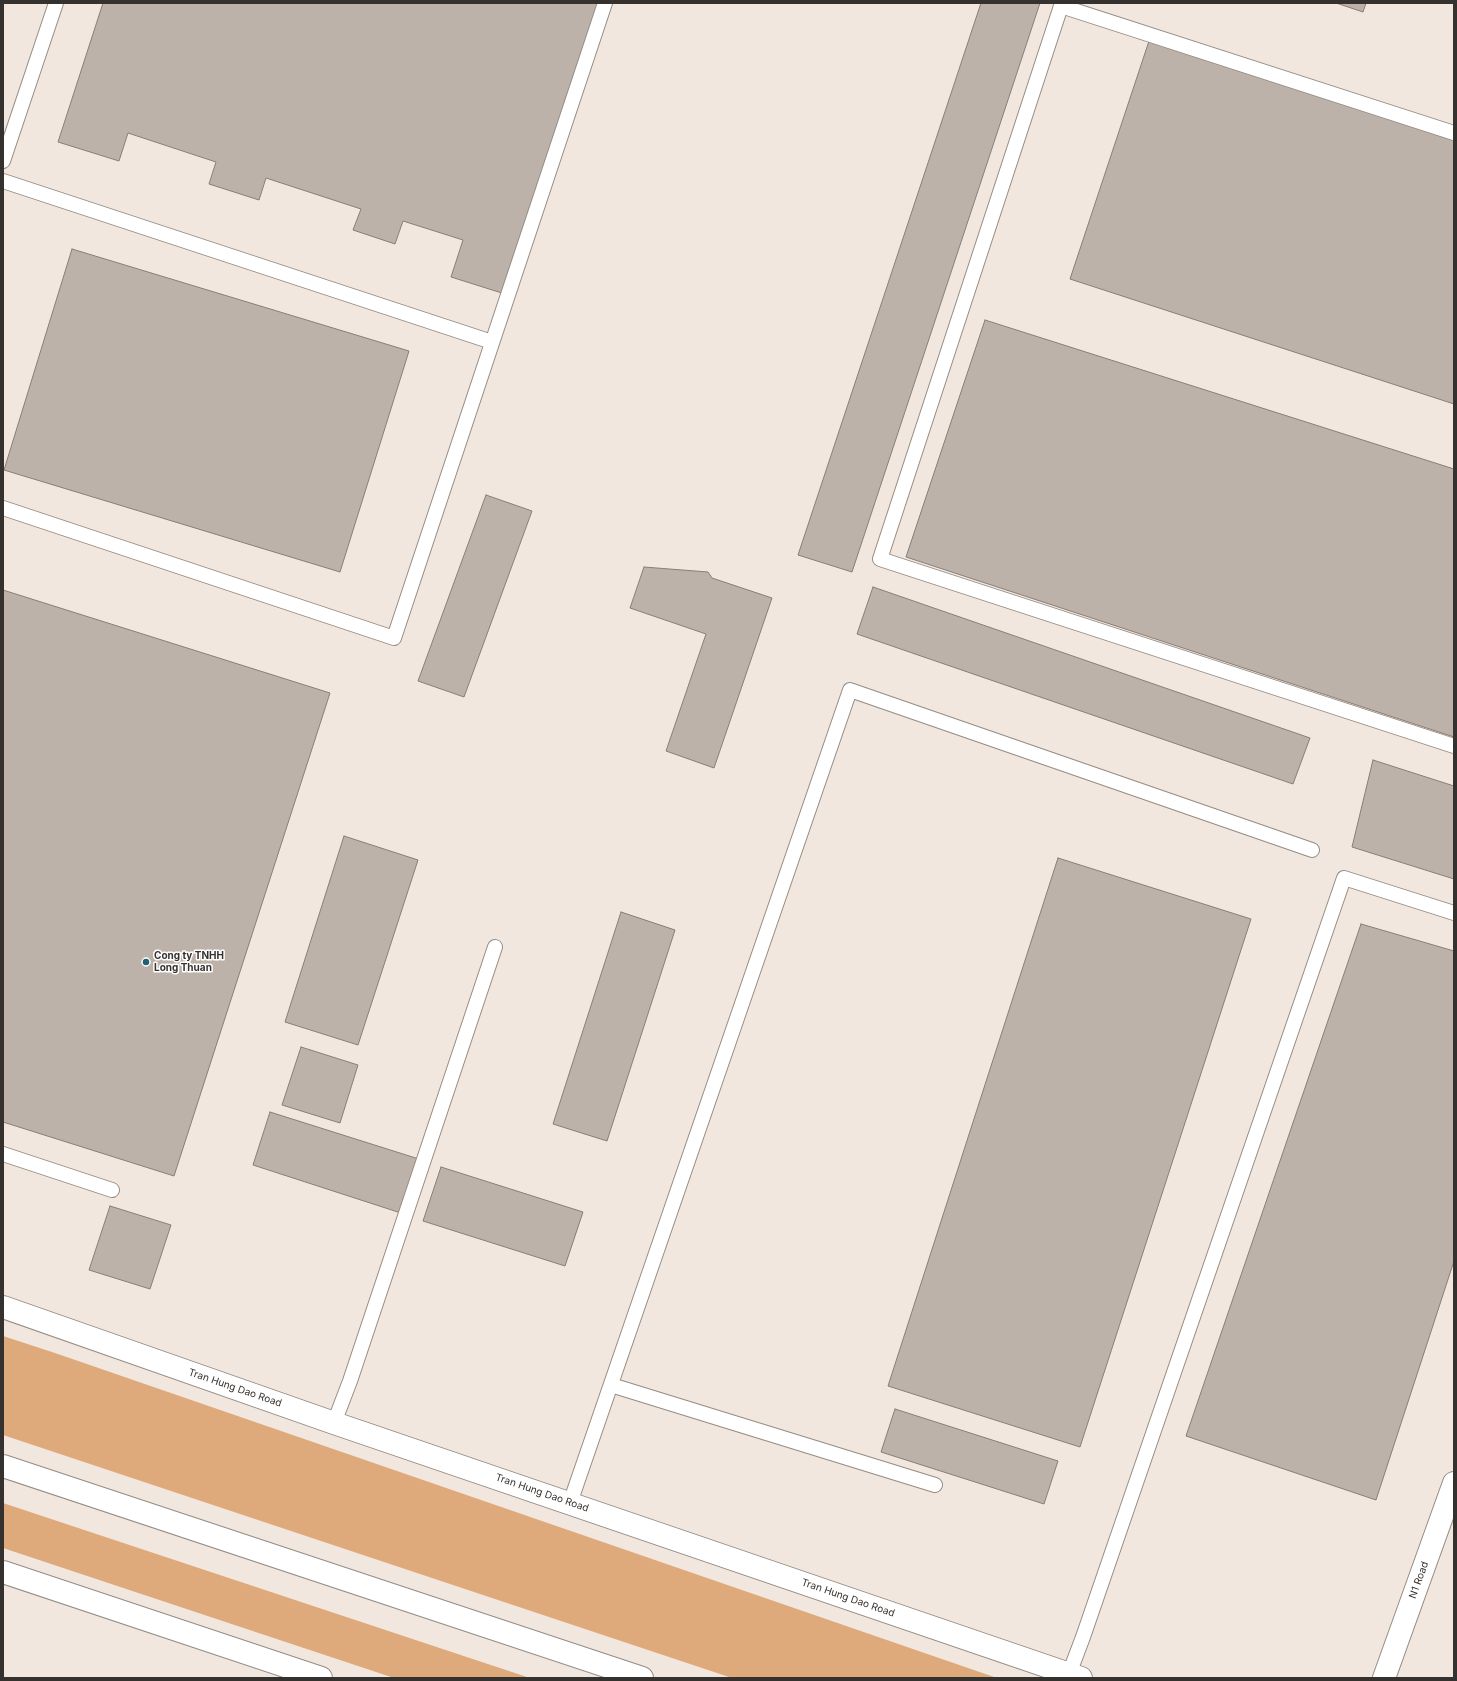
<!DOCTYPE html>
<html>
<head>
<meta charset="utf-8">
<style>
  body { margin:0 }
  #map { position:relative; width:1457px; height:1681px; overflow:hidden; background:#f2e7de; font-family:Inter,sans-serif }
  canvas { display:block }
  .frame { position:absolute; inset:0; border:4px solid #35312e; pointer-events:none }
</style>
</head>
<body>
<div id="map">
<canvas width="1457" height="1681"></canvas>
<div class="frame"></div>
</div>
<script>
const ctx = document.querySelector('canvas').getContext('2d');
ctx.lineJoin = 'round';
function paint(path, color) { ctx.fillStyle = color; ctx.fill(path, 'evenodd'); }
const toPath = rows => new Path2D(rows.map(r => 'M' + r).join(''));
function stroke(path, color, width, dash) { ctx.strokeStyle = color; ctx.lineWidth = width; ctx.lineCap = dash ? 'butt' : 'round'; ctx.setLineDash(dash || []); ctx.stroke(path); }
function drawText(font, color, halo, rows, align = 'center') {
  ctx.font = font + ' Inter,sans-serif'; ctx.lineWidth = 3; ctx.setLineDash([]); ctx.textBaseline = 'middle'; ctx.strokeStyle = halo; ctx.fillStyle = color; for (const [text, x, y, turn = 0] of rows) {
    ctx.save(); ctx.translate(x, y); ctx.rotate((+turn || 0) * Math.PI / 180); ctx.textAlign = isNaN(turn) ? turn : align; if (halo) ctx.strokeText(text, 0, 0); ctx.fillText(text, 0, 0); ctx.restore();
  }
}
const green = toPath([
  [3,1336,55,1353,997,1678,732,1678,3,1435],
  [3,1503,530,1678,394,1678,3,1548]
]);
const building = toPath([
  [103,3,601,3,505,294,451,277,463,240,403,221,395,244,353,230,361,209,266,178,259,200,209,184,216,162,128,133,119,161,58,142,103,3],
  [981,3,1040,3,852,572,798,555,981,3],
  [1336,3,1366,3,1363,12,1336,3],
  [1151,35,1454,134,1454,404,1070,279,1151,35],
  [72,249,409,351,340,572,4,470,72,249],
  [985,320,1454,469,1454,737,906,557,985,320],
  [486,495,532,511,464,697,418,681,486,495],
  [644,567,708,572,712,578,772,598,714,768,666,751,706,634,630,608,644,567],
  [873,587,1310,738,1293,784,857,634,873,587],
  [3,590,330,693,174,1176,3,1122,3,590],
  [1373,760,1454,786,1454,879,1352,847,1373,760],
  [344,836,418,860,358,1045,285,1022,344,836],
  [1058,858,1251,919,1080,1447,888,1386,1058,858],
  [621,912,675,930,607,1141,553,1124,621,912],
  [1361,924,1454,951,1454,1261,1376,1500,1186,1436,1361,924],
  [301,1047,358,1065,340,1123,282,1105,301,1047],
  [270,1112,422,1160,404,1214,253,1165,270,1112],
  [441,1167,583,1212,565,1266,423,1221,441,1167],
  [110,1206,171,1225,150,1289,89,1270,110,1206],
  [895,1409,1058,1461,1044,1504,881,1452,895,1409]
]);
const lane = toPath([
  [1062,3,880,559,1454,746],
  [1061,6,1454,133],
  [3,161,56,3],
  [3,181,492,342],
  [3,508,394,638,605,3],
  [3,1154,112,1190],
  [611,1385,935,1485],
  [334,1423,350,1381,495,947],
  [570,1503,850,690,1312,850],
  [1069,1674,1083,1637,1344,878,1454,913]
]);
const secondary = toPath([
  [3,1307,334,1423,1081,1678],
  [3,1572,321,1678],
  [1384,1678,1454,1483]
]);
const highway = toPath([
  [3,1466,642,1678]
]);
const markers = [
  [146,962,4,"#216076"]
];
const poiNames = [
  ["Cong ty TNHH",154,956],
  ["Long Thuan",154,968]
];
const streetNames = [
  ["Tran Hung Dao Road",235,1388,19],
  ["Tran Hung Dao Road",542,1493,19],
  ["N1 Road",1419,1580,-70],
  ["Tran Hung Dao Road",848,1598,19]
];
paint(green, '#deaa7b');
paint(building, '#bcb2a9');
stroke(building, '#887e76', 1);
stroke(lane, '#958c83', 16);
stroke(secondary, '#958c83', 24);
stroke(highway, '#958c83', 24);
stroke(lane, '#fff', 14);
stroke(secondary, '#fff', 22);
stroke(highway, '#fff', 22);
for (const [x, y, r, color] of markers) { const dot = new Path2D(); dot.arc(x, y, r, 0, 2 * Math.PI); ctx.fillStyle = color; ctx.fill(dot); stroke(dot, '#fff', 1.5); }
drawText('bold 10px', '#35312e', '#fff', poiNames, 'left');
drawText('10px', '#35312e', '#fff', streetNames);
</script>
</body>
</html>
